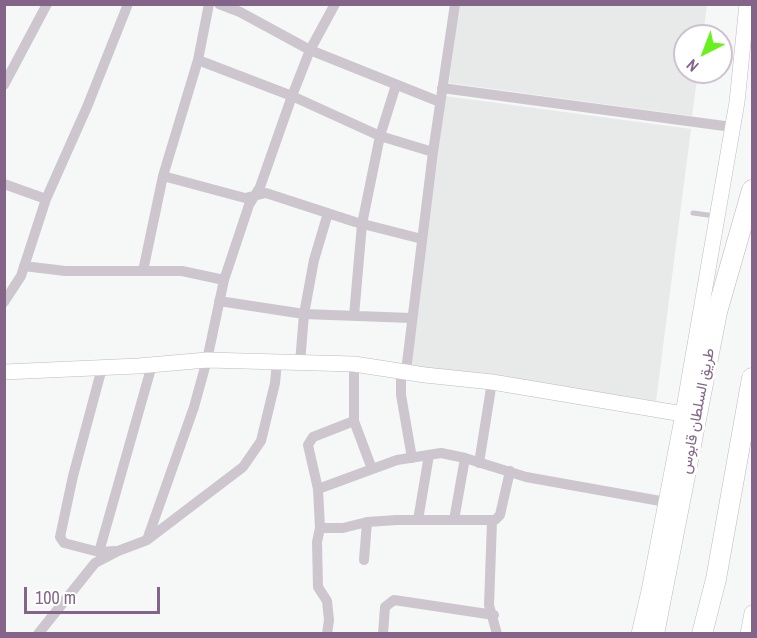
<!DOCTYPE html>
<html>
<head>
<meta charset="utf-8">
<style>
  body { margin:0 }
  #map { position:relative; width:757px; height:638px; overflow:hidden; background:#f5f8f6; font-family:"Archivo Narrow",sans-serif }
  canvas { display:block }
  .frame { position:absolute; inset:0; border:6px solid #846589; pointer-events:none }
  .north { position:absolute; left:673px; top:24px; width:60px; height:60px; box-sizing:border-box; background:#fff; border:2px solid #cec1d0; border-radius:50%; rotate:222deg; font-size:16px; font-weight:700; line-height:24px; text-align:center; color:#846589 }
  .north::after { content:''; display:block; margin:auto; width:21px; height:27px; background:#68f21c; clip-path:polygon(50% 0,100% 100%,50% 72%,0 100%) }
  .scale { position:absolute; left:24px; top:587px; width:136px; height:27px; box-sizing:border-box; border:3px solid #846589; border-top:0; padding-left:8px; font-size:18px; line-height:21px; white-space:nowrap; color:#846589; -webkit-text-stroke:4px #fff; paint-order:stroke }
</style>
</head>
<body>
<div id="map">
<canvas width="757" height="638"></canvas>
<div class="frame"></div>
<div class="north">N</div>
<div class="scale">100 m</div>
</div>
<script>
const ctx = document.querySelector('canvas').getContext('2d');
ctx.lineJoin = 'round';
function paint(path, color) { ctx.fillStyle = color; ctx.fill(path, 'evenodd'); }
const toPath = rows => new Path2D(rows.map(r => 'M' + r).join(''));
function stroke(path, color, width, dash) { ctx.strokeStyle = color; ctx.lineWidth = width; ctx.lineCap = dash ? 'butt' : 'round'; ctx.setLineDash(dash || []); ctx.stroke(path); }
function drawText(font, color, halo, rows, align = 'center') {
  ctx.font = font + ' "Archivo Narrow",Vazirmatn,sans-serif'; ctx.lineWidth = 6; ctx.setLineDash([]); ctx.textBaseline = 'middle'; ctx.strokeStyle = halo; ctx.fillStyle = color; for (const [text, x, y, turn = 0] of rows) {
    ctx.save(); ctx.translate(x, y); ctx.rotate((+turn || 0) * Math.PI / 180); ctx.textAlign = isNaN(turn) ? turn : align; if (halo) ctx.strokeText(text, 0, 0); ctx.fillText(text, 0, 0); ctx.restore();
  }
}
const built = toPath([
  [459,5,707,5,703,36,685,36,685,72,698,72,692,116,449,83],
  [445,96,691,129,656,401,410,369]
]);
const lane = toPath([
  [693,213,715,216]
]);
const street = toPath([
  [219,4,240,12,310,50,440,102],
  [198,60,292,96,380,136,433,152],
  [4,85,47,4],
  [442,88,732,127],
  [163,176,245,198,266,193,355,222,422,239],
  [4,184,46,199],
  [24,266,65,271,182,271,224,280],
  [143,271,163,176,198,60,209,4],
  [219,301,304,314,411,318],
  [4,302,21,276,46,199,87,107,128,4],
  [354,316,362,224,380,136,396,85],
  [300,363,304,314,314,260,328,213],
  [354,364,354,421,372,469],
  [102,368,73,476,60,537,64,543,99,552,115,551],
  [401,371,401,395,412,458],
  [406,371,433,152,455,4],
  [479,463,492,382],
  [318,489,397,460,441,453,465,458,526,477,666,502],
  [418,520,429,455],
  [454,520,465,458],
  [492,521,489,605,497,634],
  [320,528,343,528,367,522,397,520,495,520,500,515,510,471],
  [147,540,194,407,207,360,224,280,249,205,260,187,292,96,310,50,335,4],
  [99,552,152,365],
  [364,560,367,522],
  [38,634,95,563,118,551,147,540,243,467,261,441,275,383,277,362],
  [327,634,329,620,327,601,318,587,317,542,320,528,318,489,308,445,313,437,354,421],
  [383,634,385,607,394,600,494,615]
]);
const secondary = toPath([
  [4,372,138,366,207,360,354,364,425,375,492,382,683,414],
  [639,634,649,591,683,414,737,102,747,4],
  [748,634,752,613]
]);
const highway = toPath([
  [654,634,717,312,752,190],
  [702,634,716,579,752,378]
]);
const streetNames = [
  ["طريق السلطان قابوس",698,411,-79]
];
paint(built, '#e8e9e9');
stroke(secondary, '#c1b8c2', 16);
stroke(highway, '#bdb6be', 21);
stroke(lane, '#cdc6ce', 5);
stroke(street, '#cdc6ce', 10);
stroke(secondary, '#fff', 15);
stroke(highway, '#fff', 20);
drawText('15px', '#846589', '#fff', streetNames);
</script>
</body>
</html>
